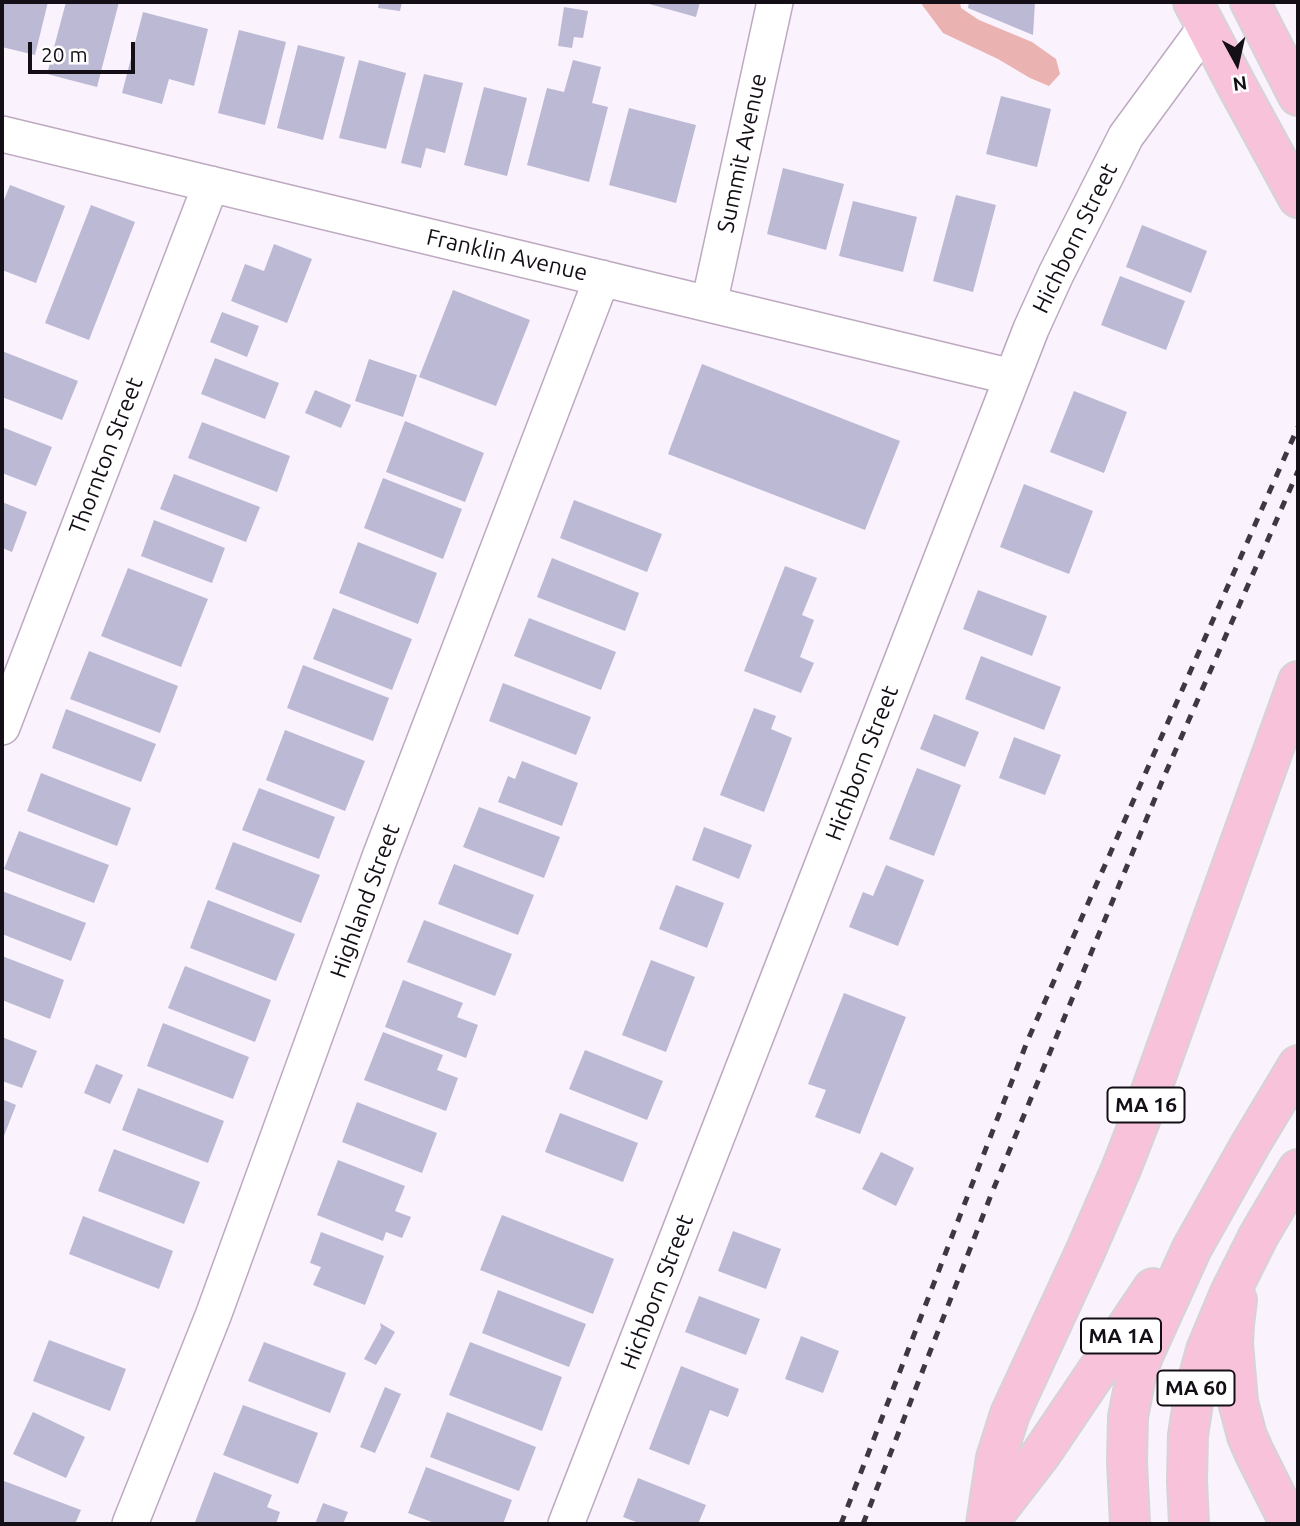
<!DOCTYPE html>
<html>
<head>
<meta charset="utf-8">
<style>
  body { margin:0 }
  #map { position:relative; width:1300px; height:1526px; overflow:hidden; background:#faf2fc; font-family:Ubuntu,sans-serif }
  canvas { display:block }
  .frame { position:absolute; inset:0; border:4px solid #140e16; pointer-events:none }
  .north { position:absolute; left:1202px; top:28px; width:70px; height:70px; -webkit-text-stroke:5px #fff; paint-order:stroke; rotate:172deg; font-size:19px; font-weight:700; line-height:28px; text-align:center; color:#140e16 }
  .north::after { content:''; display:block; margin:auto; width:24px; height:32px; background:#140e16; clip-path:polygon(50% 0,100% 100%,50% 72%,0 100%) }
  .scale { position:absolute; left:28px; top:42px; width:107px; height:32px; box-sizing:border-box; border:4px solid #140e16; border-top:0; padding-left:9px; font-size:21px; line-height:24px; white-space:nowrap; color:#140e16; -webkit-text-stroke:5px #fff; paint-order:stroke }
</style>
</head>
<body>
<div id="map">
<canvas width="1300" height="1526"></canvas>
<div class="frame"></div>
<div class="north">N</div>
<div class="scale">20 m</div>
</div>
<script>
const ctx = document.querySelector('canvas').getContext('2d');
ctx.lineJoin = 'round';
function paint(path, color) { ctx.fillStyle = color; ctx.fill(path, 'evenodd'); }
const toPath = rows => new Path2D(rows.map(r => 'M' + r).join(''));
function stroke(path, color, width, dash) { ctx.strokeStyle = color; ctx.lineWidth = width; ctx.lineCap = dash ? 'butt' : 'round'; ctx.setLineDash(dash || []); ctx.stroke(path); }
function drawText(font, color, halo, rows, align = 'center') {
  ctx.font = font + ' Ubuntu,sans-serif'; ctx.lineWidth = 6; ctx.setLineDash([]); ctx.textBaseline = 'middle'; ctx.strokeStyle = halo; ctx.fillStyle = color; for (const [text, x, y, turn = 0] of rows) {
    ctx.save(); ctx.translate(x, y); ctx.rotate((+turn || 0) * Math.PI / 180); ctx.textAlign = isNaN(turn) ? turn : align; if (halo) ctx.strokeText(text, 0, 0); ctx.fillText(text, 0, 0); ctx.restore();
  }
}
const forest = toPath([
  [920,2,960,2,961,8,979,20,1032,42,1056,59,1060,74,1049,86,1030,78,998,59,943,33]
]);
const building = toPath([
  [2,2,48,2,35,55,2,47],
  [66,2,119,2,97,87,47,74],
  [379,2,402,2,400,11,378,8],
  [642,2,700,2,696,17],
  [969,2,1035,2,1033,35,968,8],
  [564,7,588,11,583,38,574,37,572,48,558,46],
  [143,12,208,29,194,86,169,79,162,104,122,93],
  [239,30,286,42,265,125,218,113],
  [298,45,345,57,323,140,277,128],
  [359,60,406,73,386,149,339,138],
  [573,60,601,67,592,103,608,107,589,182,527,165,547,88,564,92],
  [424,74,463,83,445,153,426,148,421,168,401,163],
  [484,87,527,98,507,176,464,165],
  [1001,96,1051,109,1037,167,986,154],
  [629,108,696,125,676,203,609,185],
  [783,168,844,184,826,250,767,234],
  [10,185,65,206,36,283,2,270,2,205],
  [956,195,996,205,973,292,933,281],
  [853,201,917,217,903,272,839,256],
  [91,205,135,222,89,340,45,323],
  [1142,225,1207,251,1191,293,1126,267],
  [274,244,312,259,287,323,231,301,245,264,264,271],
  [1120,276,1185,301,1166,350,1101,325],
  [453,290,530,320,496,406,419,377],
  [222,312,259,326,247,357,210,342],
  [2,351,78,381,62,420,2,397],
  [215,358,279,383,265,419,201,394],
  [369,359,417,375,403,417,355,401],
  [702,364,900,441,865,530,668,454],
  [315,390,351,405,341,428,305,413],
  [1074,391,1127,412,1104,473,1050,452],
  [405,421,484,453,465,502,386,472],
  [202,422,290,456,277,492,188,458],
  [2,427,52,447,36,486,2,473],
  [174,474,260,507,246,542,160,509],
  [383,478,462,509,443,559,364,528],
  [1024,484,1093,511,1069,574,1000,547],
  [574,500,662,534,647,572,560,538],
  [2,502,27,512,12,552,2,548],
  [154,520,225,548,212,583,141,556],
  [358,542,437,573,418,624,339,593],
  [552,558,639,593,625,631,537,597],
  [785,566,817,578,802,615,814,620,800,657,814,663,801,693,744,671],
  [128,568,208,599,181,667,101,636],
  [978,590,1047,616,1032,656,963,629],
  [333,608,412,639,392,690,313,659],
  [529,618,616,652,601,690,514,656],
  [89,651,178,686,160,733,70,699],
  [981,656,1061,687,1044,730,965,699],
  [303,665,389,698,373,741,287,708],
  [503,683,591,717,576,755,489,721],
  [754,708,776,716,771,729,792,738,764,812,720,795],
  [66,709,156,744,141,782,52,748],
  [934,714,979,732,965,767,920,749],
  [285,730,365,761,345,811,266,780],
  [1014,737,1061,755,1045,795,999,778],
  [522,761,578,783,562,826,498,802,508,776,515,779],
  [917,768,961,785,934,856,889,839],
  [41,773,131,808,117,846,27,811],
  [259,788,335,817,319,859,242,830],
  [479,807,560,837,544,878,463,847],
  [704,827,752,845,739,879,692,860],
  [19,831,109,865,94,903,4,869],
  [233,842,320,875,301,923,215,889],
  [454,864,534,895,518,935,438,904],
  [886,865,924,880,898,946,849,927,863,892,873,896],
  [676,885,724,903,707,948,659,929],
  [2,891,86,923,71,961,2,934],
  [208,900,295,934,276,981,190,948],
  [424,920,512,954,495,996,407,962],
  [2,956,64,980,50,1019,2,1000],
  [651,960,695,977,666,1052,622,1035],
  [185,966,271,1000,255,1042,168,1008],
  [403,980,463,1003,457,1017,478,1025,466,1058,385,1027],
  [844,993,906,1017,860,1134,815,1117,826,1090,808,1084],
  [163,1023,249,1057,233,1099,147,1066],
  [383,1032,443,1055,437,1070,458,1078,446,1111,364,1080],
  [2,1037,37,1051,22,1088,2,1081],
  [585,1050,663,1081,647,1120,569,1089],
  [96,1064,123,1075,110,1104,84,1093],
  [138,1088,224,1121,208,1163,122,1130],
  [2,1099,16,1105,2,1141],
  [357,1102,437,1133,422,1173,342,1142],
  [560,1113,638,1143,623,1182,545,1152],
  [114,1149,200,1182,184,1224,98,1191],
  [881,1152,914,1168,896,1206,862,1189],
  [338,1160,405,1186,395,1211,411,1217,402,1238,386,1232,383,1241,317,1215],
  [502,1215,614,1259,593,1314,480,1270],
  [83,1216,173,1251,159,1289,69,1254],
  [733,1231,781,1249,766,1289,718,1271],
  [321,1232,384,1256,365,1305,313,1285,321,1267,310,1263],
  [498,1290,586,1324,569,1367,482,1333],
  [699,1296,760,1319,746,1355,685,1332],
  [380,1323,395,1332,376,1365,364,1359,381,1328],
  [801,1336,839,1351,823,1393,785,1379],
  [49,1340,126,1369,110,1411,33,1381],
  [264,1342,346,1373,330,1413,248,1381],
  [470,1342,562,1377,542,1431,449,1395],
  [681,1366,739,1389,728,1417,710,1410,689,1465,649,1449],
  [385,1387,401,1394,375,1453,360,1447],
  [243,1405,318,1433,298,1484,223,1455],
  [33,1412,85,1437,66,1478,13,1454],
  [447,1412,536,1447,519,1491,430,1457],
  [426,1467,512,1500,503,1524,437,1524,408,1513],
  [214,1472,272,1495,267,1507,280,1512,276,1524,200,1524,195,1522],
  [638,1478,706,1505,698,1524,641,1524,623,1517],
  [4,1481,81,1510,75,1524,2,1524,2,1486],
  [323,1503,348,1512,343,1524,315,1524]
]);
const minor = toPath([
  [2,134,1012,377],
  [709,304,775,2],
  [2,727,211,184],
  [130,1524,213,1316,380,857,602,278],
  [566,1524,1031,329,1056,274,1126,136,1206,27]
]);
const highway = toPath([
  [1193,2,1237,86,1298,198],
  [1250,2,1298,96],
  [1237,1300,1234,1324,1233,1344,1238,1402,1247,1436,1254,1452,1290,1524],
  [986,1524,996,1458,1010,1414,1085,1252,1121,1169,1144,1110,1298,681],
  [987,1524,1041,1454,1153,1288],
  [1130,1524,1127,1462,1128,1417,1136,1376,1143,1356,1192,1248,1250,1145,1298,1065],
  [1189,1524,1187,1481,1188,1435,1195,1390,1206,1350,1229,1295,1259,1235,1298,1169]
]);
const rail = toPath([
  [841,1524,1027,1042,1298,427],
  [863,1524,991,1195,1163,779,1298,471]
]);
const shields = [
  [1146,1105,77],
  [1121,1336,80],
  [1196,1388,77]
];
const shieldNames = [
  ["MA 16",1146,1105],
  ["MA 1A",1121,1336],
  ["MA 60",1196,1388]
];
const streetNames = [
  ["Summit Avenue",742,153,-78],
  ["Hichborn Street",1075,238,-64],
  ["Franklin Avenue",507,255,13],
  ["Thornton Street",106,456,-69],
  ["Hichborn Street",862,763,-69],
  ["Highland Street",365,901,-70],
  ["Hichborn Street",657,1292,-69]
];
paint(forest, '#eab2b0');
paint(building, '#bcb9d4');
stroke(minor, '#bda9c0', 38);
stroke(highway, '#d5d4d5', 42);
stroke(minor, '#fff', 35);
stroke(highway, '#f8c3da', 38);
stroke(rail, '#3e3840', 5, [9, 9]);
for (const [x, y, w] of shields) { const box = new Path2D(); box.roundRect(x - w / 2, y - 17.5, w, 35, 5); ctx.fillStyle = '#fff'; ctx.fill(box); stroke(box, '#140e16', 2); }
drawText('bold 21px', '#140e16', null, shieldNames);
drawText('23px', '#140e16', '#fff', streetNames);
</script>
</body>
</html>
